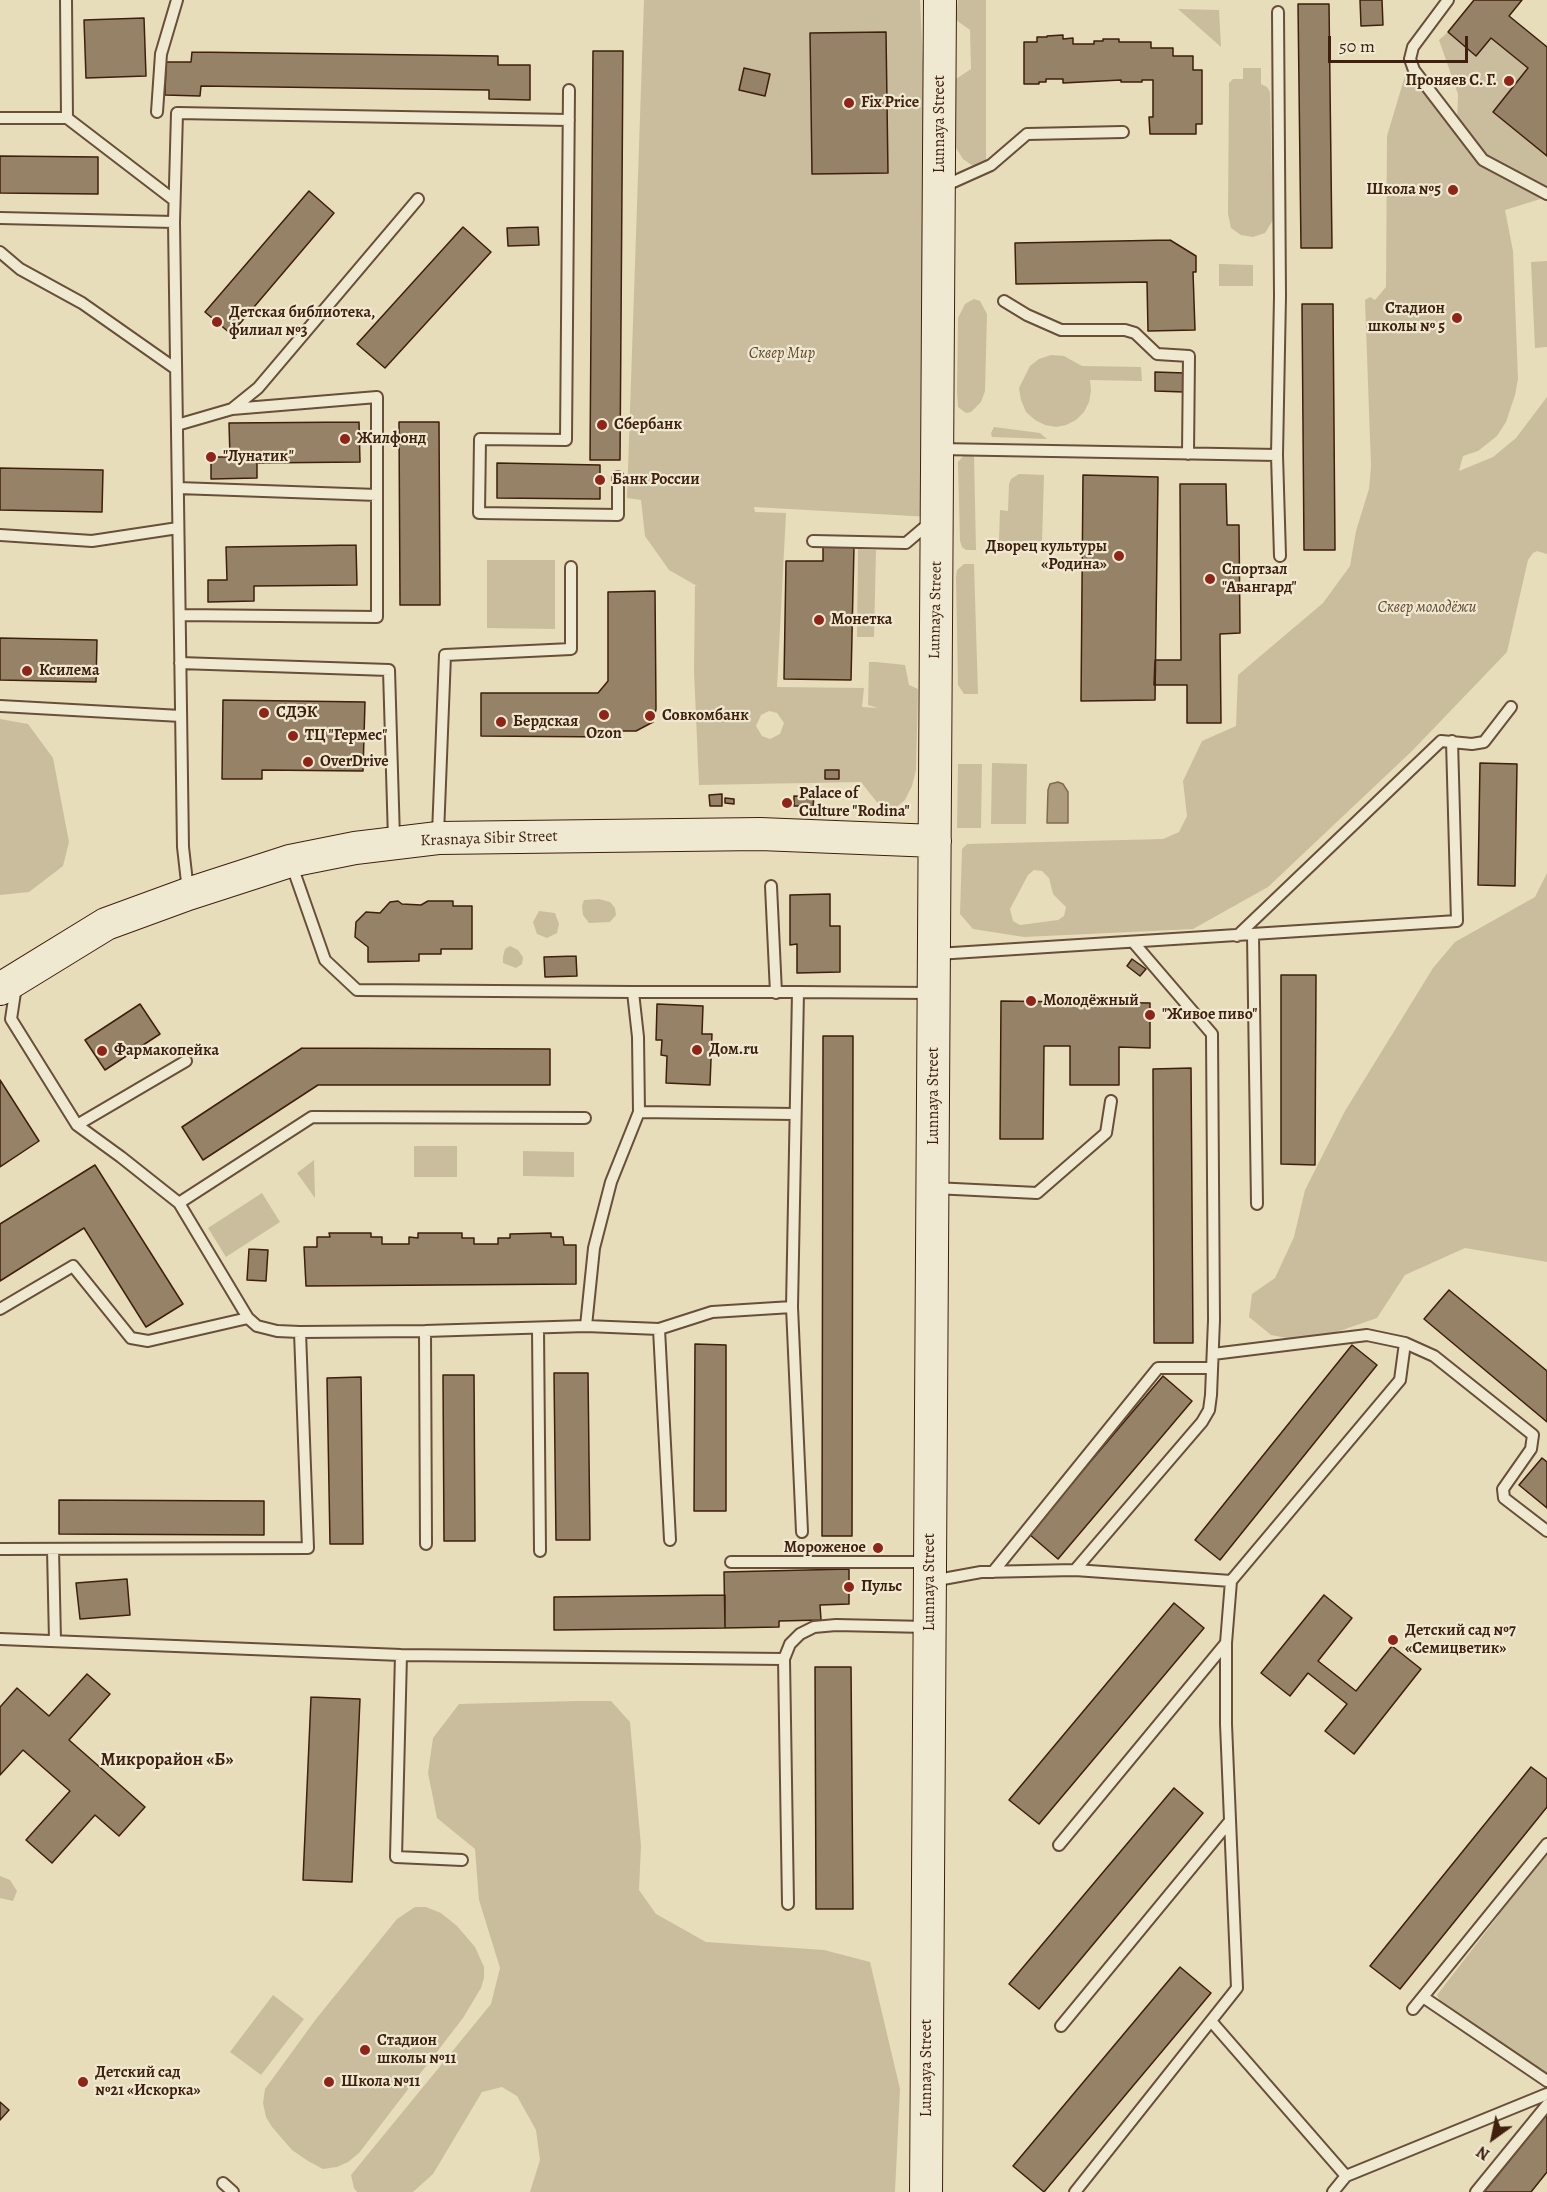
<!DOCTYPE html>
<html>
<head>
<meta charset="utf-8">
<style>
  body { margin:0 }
  #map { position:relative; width:1547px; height:2192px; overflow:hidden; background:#e7ddba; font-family:Alegreya,serif }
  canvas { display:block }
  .north { position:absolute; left:1463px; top:2108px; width:60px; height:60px; -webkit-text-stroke:4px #efe9d2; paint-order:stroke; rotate:213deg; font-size:16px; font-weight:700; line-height:24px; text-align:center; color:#3f1f0d }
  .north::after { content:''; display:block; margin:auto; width:21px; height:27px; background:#3f1f0d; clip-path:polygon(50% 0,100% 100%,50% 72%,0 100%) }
  .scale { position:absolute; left:1328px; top:36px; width:140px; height:27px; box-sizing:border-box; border:3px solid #3f1f0d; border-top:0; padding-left:8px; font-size:18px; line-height:21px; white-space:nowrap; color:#3f1f0d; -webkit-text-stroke:4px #efe9d2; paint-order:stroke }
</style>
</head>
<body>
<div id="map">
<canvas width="1547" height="2192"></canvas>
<div class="north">N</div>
<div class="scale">50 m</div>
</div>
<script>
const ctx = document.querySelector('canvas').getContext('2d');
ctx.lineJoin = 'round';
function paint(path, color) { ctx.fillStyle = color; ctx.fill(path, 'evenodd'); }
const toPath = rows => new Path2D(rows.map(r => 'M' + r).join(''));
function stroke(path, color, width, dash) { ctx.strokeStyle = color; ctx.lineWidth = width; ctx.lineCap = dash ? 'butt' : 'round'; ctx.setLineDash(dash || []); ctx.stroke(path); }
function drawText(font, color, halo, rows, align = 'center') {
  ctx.font = font + ' Alegreya,serif'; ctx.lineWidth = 4.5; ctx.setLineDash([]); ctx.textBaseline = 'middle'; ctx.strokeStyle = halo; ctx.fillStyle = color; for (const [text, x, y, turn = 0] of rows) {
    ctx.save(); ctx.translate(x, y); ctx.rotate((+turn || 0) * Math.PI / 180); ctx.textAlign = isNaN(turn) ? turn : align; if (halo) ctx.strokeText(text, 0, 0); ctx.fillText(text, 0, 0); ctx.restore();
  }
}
const green = toPath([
  [644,0,920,0,933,269,930,517,754,507,755,512,786,513,777,687,864,688,862,707,878,708,868,705,869,662,876,662,905,665,909,685,918,689,916,770,912,786,905,800,887,815,861,782,699,785,694,671,695,586,697,586,669,570,645,536,641,500,627,498],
  [769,711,777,713,784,723,780,734,770,739,762,736,756,726,761,715],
  [958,0,986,0,986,161,978,167,973,166,963,159,956,148,956,79,971,69,970,30,956,20],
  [1178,9,1219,10,1221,47],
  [1448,32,1476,56,1491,38,1528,68,1493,112,1547,156,1547,197,1505,210,1513,251,1518,379,1515,395,1506,422,1497,436,1478,451,1463,456,1459,471,1493,457,1516,438,1547,397,1547,554,1537,551,1533,553,1528,560,1507,652,1412,751,1268,887,1193,929,1024,937,973,929,960,914,962,849,967,844,1163,839,1179,832,1187,816,1183,781,1202,741,1236,726,1238,675,1323,603,1350,566,1356,531,1369,489,1371,466,1365,300,1370,297,1375,300,1386,287,1387,136,1410,59,1457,125,1458,94,1439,40],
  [1034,870,1042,871,1049,878,1053,894,1066,907,1064,916,1058,920,1020,925,1013,921,1010,909,1028,875],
  [1243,68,1261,68,1261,84,1267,87,1270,92,1273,220,1265,233,1253,237,1241,235,1231,228,1228,214,1229,83,1233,79,1243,79],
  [1547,261,1547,347,1535,348,1531,262],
  [1219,264,1253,265,1253,286,1219,286],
  [974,299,980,301,987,314,985,391,981,402,971,412,966,413,958,407,957,392,958,318,965,304],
  [1051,355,1064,356,1082,366,1141,367,1142,381,1090,380,1091,391,1089,402,1084,412,1076,420,1066,425,1056,427,1045,425,1035,420,1026,412,1021,400,1019,388,1030,366,1039,359],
  [994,427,1040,433,1047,439,992,437,991,433],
  [974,454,976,550,966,550,962,547,960,541,958,462,964,455],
  [1019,474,1044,475,1042,542,999,541,1000,510,1008,511,1009,484,1011,479],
  [858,549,876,550,874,637,857,637],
  [487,560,555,560,555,629,487,628],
  [964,564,974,564,978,694,964,694,958,685,956,577,957,570],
  [0,719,28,724,53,758,69,842,63,866,29,892,0,895],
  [992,763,1027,764,1026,824,991,824],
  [958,764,982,764,981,828,957,828],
  [1547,873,1547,1262,1465,1248,1405,1275,1377,1318,1308,1342,1271,1335,1249,1317,1252,1294,1275,1278,1294,1237,1305,1190,1345,1111,1433,968,1455,942,1535,897],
  [599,899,610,902,615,908,616,915,610,922,589,923,583,915,582,906,584,900],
  [539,911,555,913,559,924,557,933,547,938,537,934,533,922],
  [510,946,518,950,523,957,522,964,516,968,503,963,503,957,505,949],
  [414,1146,457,1146,457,1177,414,1177],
  [523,1151,574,1152,574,1177,523,1176],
  [314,1160,315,1198,297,1173],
  [262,1193,280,1222,226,1257,208,1228],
  [577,1701,611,1701,630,1722,641,1846,639,1890,656,1914,706,1942,824,1950,870,1962,900,2089,895,2192,530,2192,540,2160,536,2130,517,2096,502,2087,482,2092,433,2174,413,2192,357,2192,354,2188,351,2175,491,2004,500,1968,479,1900,475,1849,437,1818,428,1773,433,1738,459,1704],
  [1547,1852,1547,2073,1529,2065,1442,2004,1437,1995,1498,1916,1502,1907],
  [0,1876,10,1880,17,1891,13,1901,0,1898],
  [415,1907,426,1907,441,1913,457,1926,475,1947,484,1967,484,1978,481,1988,463,2018,359,2153,348,2162,337,2167,323,2169,308,2161,292,2150,272,2127,266,2117,263,2103,265,2089,316,2019,397,1919],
  [273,1995,304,2019,261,2075,230,2052]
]);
const water = toPath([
  [1058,782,1063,784,1068,792,1068,823,1047,823,1048,790,1050,784,1058,782]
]);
const building = toPath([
  [1360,0,1382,0,1383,25,1361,26,1360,0],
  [1474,0,1522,0,1509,16,1547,47,1547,156,1493,112,1528,68,1491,38,1476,56,1448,32,1474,0],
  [1298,4,1329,4,1332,248,1301,248,1298,4],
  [144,18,146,76,86,78,84,20,144,18],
  [886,32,888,173,812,174,810,33,886,32],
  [1063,35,1063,39,1073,38,1073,44,1094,44,1094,41,1103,41,1103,39,1119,39,1119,42,1151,42,1151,48,1173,48,1173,56,1193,56,1193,70,1202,70,1202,124,1196,124,1196,134,1150,134,1149,117,1153,117,1153,80,1142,80,1142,82,1121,82,1121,80,1063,83,1063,79,1046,79,1046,82,1039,82,1039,84,1024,84,1024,42,1037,42,1037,37,1047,37,1047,36,1063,35],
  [593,51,623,51,620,460,590,460,593,51],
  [192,52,498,56,498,65,530,65,530,100,489,99,489,90,201,86,200,96,165,95,166,62,191,62,192,52],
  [744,68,770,74,765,96,739,90,744,68],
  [0,156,98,157,98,194,0,193,0,156],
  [309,191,334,213,231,334,205,312,309,191],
  [463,227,491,252,385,368,357,344,463,227],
  [538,227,539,245,508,246,507,228,538,227],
  [1170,240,1196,256,1196,272,1193,272,1195,330,1148,331,1147,282,1016,284,1015,243,1170,240],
  [1302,304,1333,304,1335,550,1304,550,1302,304],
  [1155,372,1185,373,1184,392,1155,391,1155,372],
  [359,422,360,462,257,463,257,478,211,479,211,457,230,457,229,423,359,422],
  [399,422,439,422,440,605,400,605,399,422],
  [497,463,600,465,600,499,497,498,497,463],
  [0,468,103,470,102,512,0,510,0,468],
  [1083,475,1158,477,1155,700,1081,701,1083,475],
  [1180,484,1226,484,1227,525,1239,525,1240,633,1220,634,1221,723,1187,723,1187,685,1154,685,1155,660,1181,660,1180,484],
  [356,545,357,585,254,586,254,601,208,602,208,580,227,580,226,547,356,545],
  [823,546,854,546,851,680,784,679,786,561,823,561,823,546],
  [655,591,656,709,653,722,636,731,614,731,614,737,481,736,481,693,598,693,608,681,608,592,655,591],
  [0,638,97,640,96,682,0,680,0,638],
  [223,700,365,702,363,771,262,770,262,779,222,779,223,700],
  [1480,763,1517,764,1515,886,1478,885,1480,763],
  [825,770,839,770,839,779,825,779,825,770],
  [722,794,722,806,710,806,709,795,722,794],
  [794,796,814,797,813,806,794,806,794,796],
  [725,798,734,799,734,804,725,803,725,798],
  [830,894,830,926,840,926,840,972,797,973,797,944,790,945,790,895,830,894],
  [398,901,402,904,421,905,428,901,453,901,453,906,472,906,472,949,441,949,441,954,419,954,419,961,368,962,368,947,355,937,356,922,366,912,380,913,390,902,398,901],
  [576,956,577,976,545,977,544,957,576,956],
  [1132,959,1146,969,1140,976,1127,966,1132,959],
  [1281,975,1316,975,1315,1165,1281,1164,1281,975],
  [1001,1001,1150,1003,1150,1048,1119,1047,1119,1085,1070,1085,1070,1046,1044,1046,1043,1139,1000,1139,1001,1001],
  [140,1004,160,1034,105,1070,85,1040,140,1004],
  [657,1004,703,1006,702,1034,712,1034,710,1085,666,1083,667,1056,661,1055,662,1040,656,1040,657,1004],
  [823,1036,853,1036,852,1536,822,1536,823,1036],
  [302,1048,550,1049,550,1085,318,1085,203,1160,182,1127,302,1048],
  [1191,1068,1193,1343,1154,1343,1153,1069,1191,1068],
  [0,1080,39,1141,0,1167,0,1080],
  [95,1165,183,1304,146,1327,84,1228,0,1281,0,1224,95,1165],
  [329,1233,371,1233,371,1237,382,1237,382,1244,409,1244,409,1237,418,1238,418,1233,462,1233,462,1238,474,1238,474,1244,498,1244,498,1238,510,1238,510,1234,551,1233,551,1237,563,1237,564,1245,576,1245,576,1284,306,1286,304,1247,317,1247,317,1237,330,1237,329,1233],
  [249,1249,268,1250,266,1281,247,1280,249,1249],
  [1449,1290,1547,1371,1547,1422,1424,1319,1449,1290],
  [695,1344,726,1345,726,1511,694,1511,695,1344],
  [1352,1345,1377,1365,1220,1560,1195,1540,1352,1345],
  [554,1373,588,1373,590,1540,556,1540,554,1373],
  [443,1375,474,1375,475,1541,444,1541,443,1375],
  [1163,1376,1192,1401,1058,1559,1029,1534,1163,1376],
  [361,1377,363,1544,330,1544,327,1378,361,1377],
  [1542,1458,1547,1462,1547,1508,1519,1485,1542,1458],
  [59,1500,264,1501,264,1535,59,1534,59,1500],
  [875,1545,882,1545,882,1552,875,1552,875,1545],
  [849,1569,849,1604,820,1605,821,1620,779,1621,779,1627,725,1628,724,1572,849,1569],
  [127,1579,130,1615,80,1619,76,1583,127,1579],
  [725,1595,725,1628,554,1630,554,1597,725,1595],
  [1324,1595,1352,1618,1318,1661,1356,1691,1392,1646,1421,1669,1354,1754,1325,1731,1347,1704,1308,1673,1290,1696,1261,1673,1324,1595],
  [1174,1603,1204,1628,1039,1824,1009,1800,1174,1603],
  [815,1667,851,1667,853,1909,816,1909,815,1667],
  [87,1674,110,1694,69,1740,145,1807,119,1836,95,1815,52,1863,26,1840,70,1791,23,1750,0,1775,0,1707,17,1688,49,1716,87,1674],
  [311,1697,360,1699,352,1882,303,1880,311,1697],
  [1531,1767,1547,1779,1547,1807,1400,1989,1370,1966,1531,1767],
  [1174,1788,1203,1813,1039,2009,1009,1984,1174,1788],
  [1180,1967,1211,1993,1044,2192,1013,2166,1180,1967],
  [0,2102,9,2110,0,2120,0,2102],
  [1547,2114,1547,2172,1531,2192,1484,2192,1547,2114]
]);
const lane = toPath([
  [1448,0,1413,47,1410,59,1414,70,1483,160,1547,194],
  [1278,12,1280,296,1277,455,1280,556],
  [569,90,566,440,480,439,479,513,618,515,618,477],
  [157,112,161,54,177,0],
  [0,118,67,118,66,0],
  [67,118,174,200],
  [942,187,991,165,1027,134,1123,132],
  [0,218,174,222],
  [0,252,20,269,82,303,176,369],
  [1004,301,1027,315,1061,330,1125,330,1135,333,1157,354,1189,356,1188,454],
  [177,425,232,409,258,388,418,199],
  [939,449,1277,455],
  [178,488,377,495],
  [0,535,92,541,178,528],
  [813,541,906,543,926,526,934,525],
  [180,615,377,617,377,397,232,409],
  [180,663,389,670,394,839],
  [0,706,181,716],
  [438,834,445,655,571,649,571,567],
  [291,863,325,960,357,990,633,992],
  [771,886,776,993],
  [188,891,183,847,174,222,177,113,569,120],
  [1253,935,1257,1204],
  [1237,936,1441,741,1472,744,1484,742,1511,707],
  [937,954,1457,921,1452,741],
  [16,986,11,1019,77,1125,121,1157,179,1203,248,1318,257,1326,277,1331,300,1332],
  [639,1112,795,1114],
  [77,1125,186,1061],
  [934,1188,1037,1193,1106,1133,1111,1101],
  [179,1203,312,1117,585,1118],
  [0,1309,73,1266,131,1338,148,1341,248,1318],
  [538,1329,540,1551],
  [659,1329,712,1312,792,1307],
  [425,1331,426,1544],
  [1213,1354,1367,1335,1405,1343,1434,1356,1533,1435,1531,1449,1503,1489,1504,1498,1547,1531],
  [802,1532,792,1307,798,992,930,993],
  [670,1540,659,1329,586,1326,594,1248,611,1182,639,1112,638,1037,633,992,798,992],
  [0,1549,308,1548,300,1332,425,1331,586,1326],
  [53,1549,55,1641],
  [731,1562,929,1562],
  [1075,1570,1202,1422,1209,1410,1211,1395,1214,1320,1212,1034,1134,943],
  [993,1572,1158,1368,1212,1368],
  [932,1581,981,1572,1075,1570,1231,1581,1400,1380,1405,1343],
  [0,1639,401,1655,784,1659],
  [401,1655,396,1857,462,1860],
  [1059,1845,1226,1643],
  [788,1904,784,1659,790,1644,800,1634,814,1627,836,1625,927,1627],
  [1423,1997,1547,2081],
  [1413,2009,1547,1844],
  [1211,2021,1346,2176],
  [1061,2026,1230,1821],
  [223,2183,233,2192],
  [1075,2192,1237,1988,1226,1724,1226,1643,1231,1581],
  [1333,2192,1346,2176,1547,2094],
  [1476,2192,1547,2105]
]);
const secondary = toPath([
  [0,989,106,924,188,894,290,861,355,848,438,838,760,834,935,841],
  [926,2192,940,0]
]);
const markers = [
  [1509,81,6,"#8f2418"],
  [849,103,6,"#8f2418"],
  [1453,190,6,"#8f2418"],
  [1457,318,6,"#8f2418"],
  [217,322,6,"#8f2418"],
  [602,425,6,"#8f2418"],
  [345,439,6,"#8f2418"],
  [211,457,6,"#8f2418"],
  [600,480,6,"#8f2418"],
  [1119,556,6,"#8f2418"],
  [1210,579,6,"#8f2418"],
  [819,620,6,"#8f2418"],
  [27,671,6,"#8f2418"],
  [264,713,6,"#8f2418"],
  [604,715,6,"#8f2418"],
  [650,716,6,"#8f2418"],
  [501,722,6,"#8f2418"],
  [293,736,6,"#8f2418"],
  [308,762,6,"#8f2418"],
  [787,803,6,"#8f2418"],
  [1031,1001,6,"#8f2418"],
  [1150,1015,6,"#8f2418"],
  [697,1050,6,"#8f2418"],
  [102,1051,6,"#8f2418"],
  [878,1548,6,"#8f2418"],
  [849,1587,6,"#8f2418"],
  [1393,1640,6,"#8f2418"],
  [365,2050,6,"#8f2418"],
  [83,2082,6,"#8f2418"],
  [329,2082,6,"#8f2418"]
];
const poiNames = [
  ["Проняев С. Г.",1497,81,"right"],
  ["Fix Price",861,103],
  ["Школа №5",1441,190,"right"],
  ["Стадион",1445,309,"right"],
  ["школы № 5",1445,327,"right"],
  ["Детская библиотека,",229,313],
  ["филиал №3",229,331],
  ["Сбербанк",614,425],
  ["Жилфонд",357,439],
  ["\"Лунатик\"",223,457],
  ["Банк России",612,480],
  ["Дворец культуры",1107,547,"right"],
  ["«Родина»",1107,565,"right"],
  ["Спортзал",1222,570],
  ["\"Авангард\"",1222,588],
  ["Монетка",831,620],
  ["Ксилема",39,671],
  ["СДЭК",276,713],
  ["Совкомбанк",662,716],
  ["Бердская",513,722],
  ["Ozon",604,734,"center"],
  ["ТЦ \"Гермес\"",305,736],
  ["OverDrive",320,762],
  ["Palace of",799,794],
  ["Culture \"Rodina\"",799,812],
  ["Молодёжный",1043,1001],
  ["\"Живое пиво\"",1162,1015],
  ["Дом.ru",709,1050],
  ["Фармакопейка",114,1051],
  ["Мороженое",866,1548,"right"],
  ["Пульс",861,1587],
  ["Детский сад №7",1405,1631],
  ["«Семицветик»",1405,1649],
  ["Стадион",377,2041],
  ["школы №11",377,2059],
  ["Детский сад",95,2073],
  ["№21 «Искорка»",95,2091],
  ["Школа №11",341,2082]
];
const streetNames = [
  ["Lunnaya Street",940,124,-90],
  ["Lunnaya Street",936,610,-89],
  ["Krasnaya Sibir Street",489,839,-2],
  ["Lunnaya Street",934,1096,-90],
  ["Lunnaya Street",930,1582,-90],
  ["Lunnaya Street",927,2068,-90]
];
const parkNames = [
  ["Сквер Мир",782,354],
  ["Сквер молодёжи",1427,608]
];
const neighbourhoodNames = [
  ["Микрорайон «Б»",167,1761]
];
paint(green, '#cabd9d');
paint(water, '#ae9c7f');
stroke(water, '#826a51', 1.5);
paint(building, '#968267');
stroke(building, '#3f1f0d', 1.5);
stroke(lane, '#694e38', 14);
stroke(secondary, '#3f1f0d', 34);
stroke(lane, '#efe9d2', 10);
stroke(secondary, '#efe9d2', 32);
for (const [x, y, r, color] of markers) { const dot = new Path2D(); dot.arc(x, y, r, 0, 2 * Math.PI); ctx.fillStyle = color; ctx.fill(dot); stroke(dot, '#efe9d2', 2); }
drawText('bold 16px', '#3f1f0d', '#efe9d2', poiNames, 'left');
drawText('16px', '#3f1f0d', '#efe9d2', streetNames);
drawText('italic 16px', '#624631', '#efe9d2', parkNames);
drawText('bold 18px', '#3f1f0d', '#efe9d2', neighbourhoodNames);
</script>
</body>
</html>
